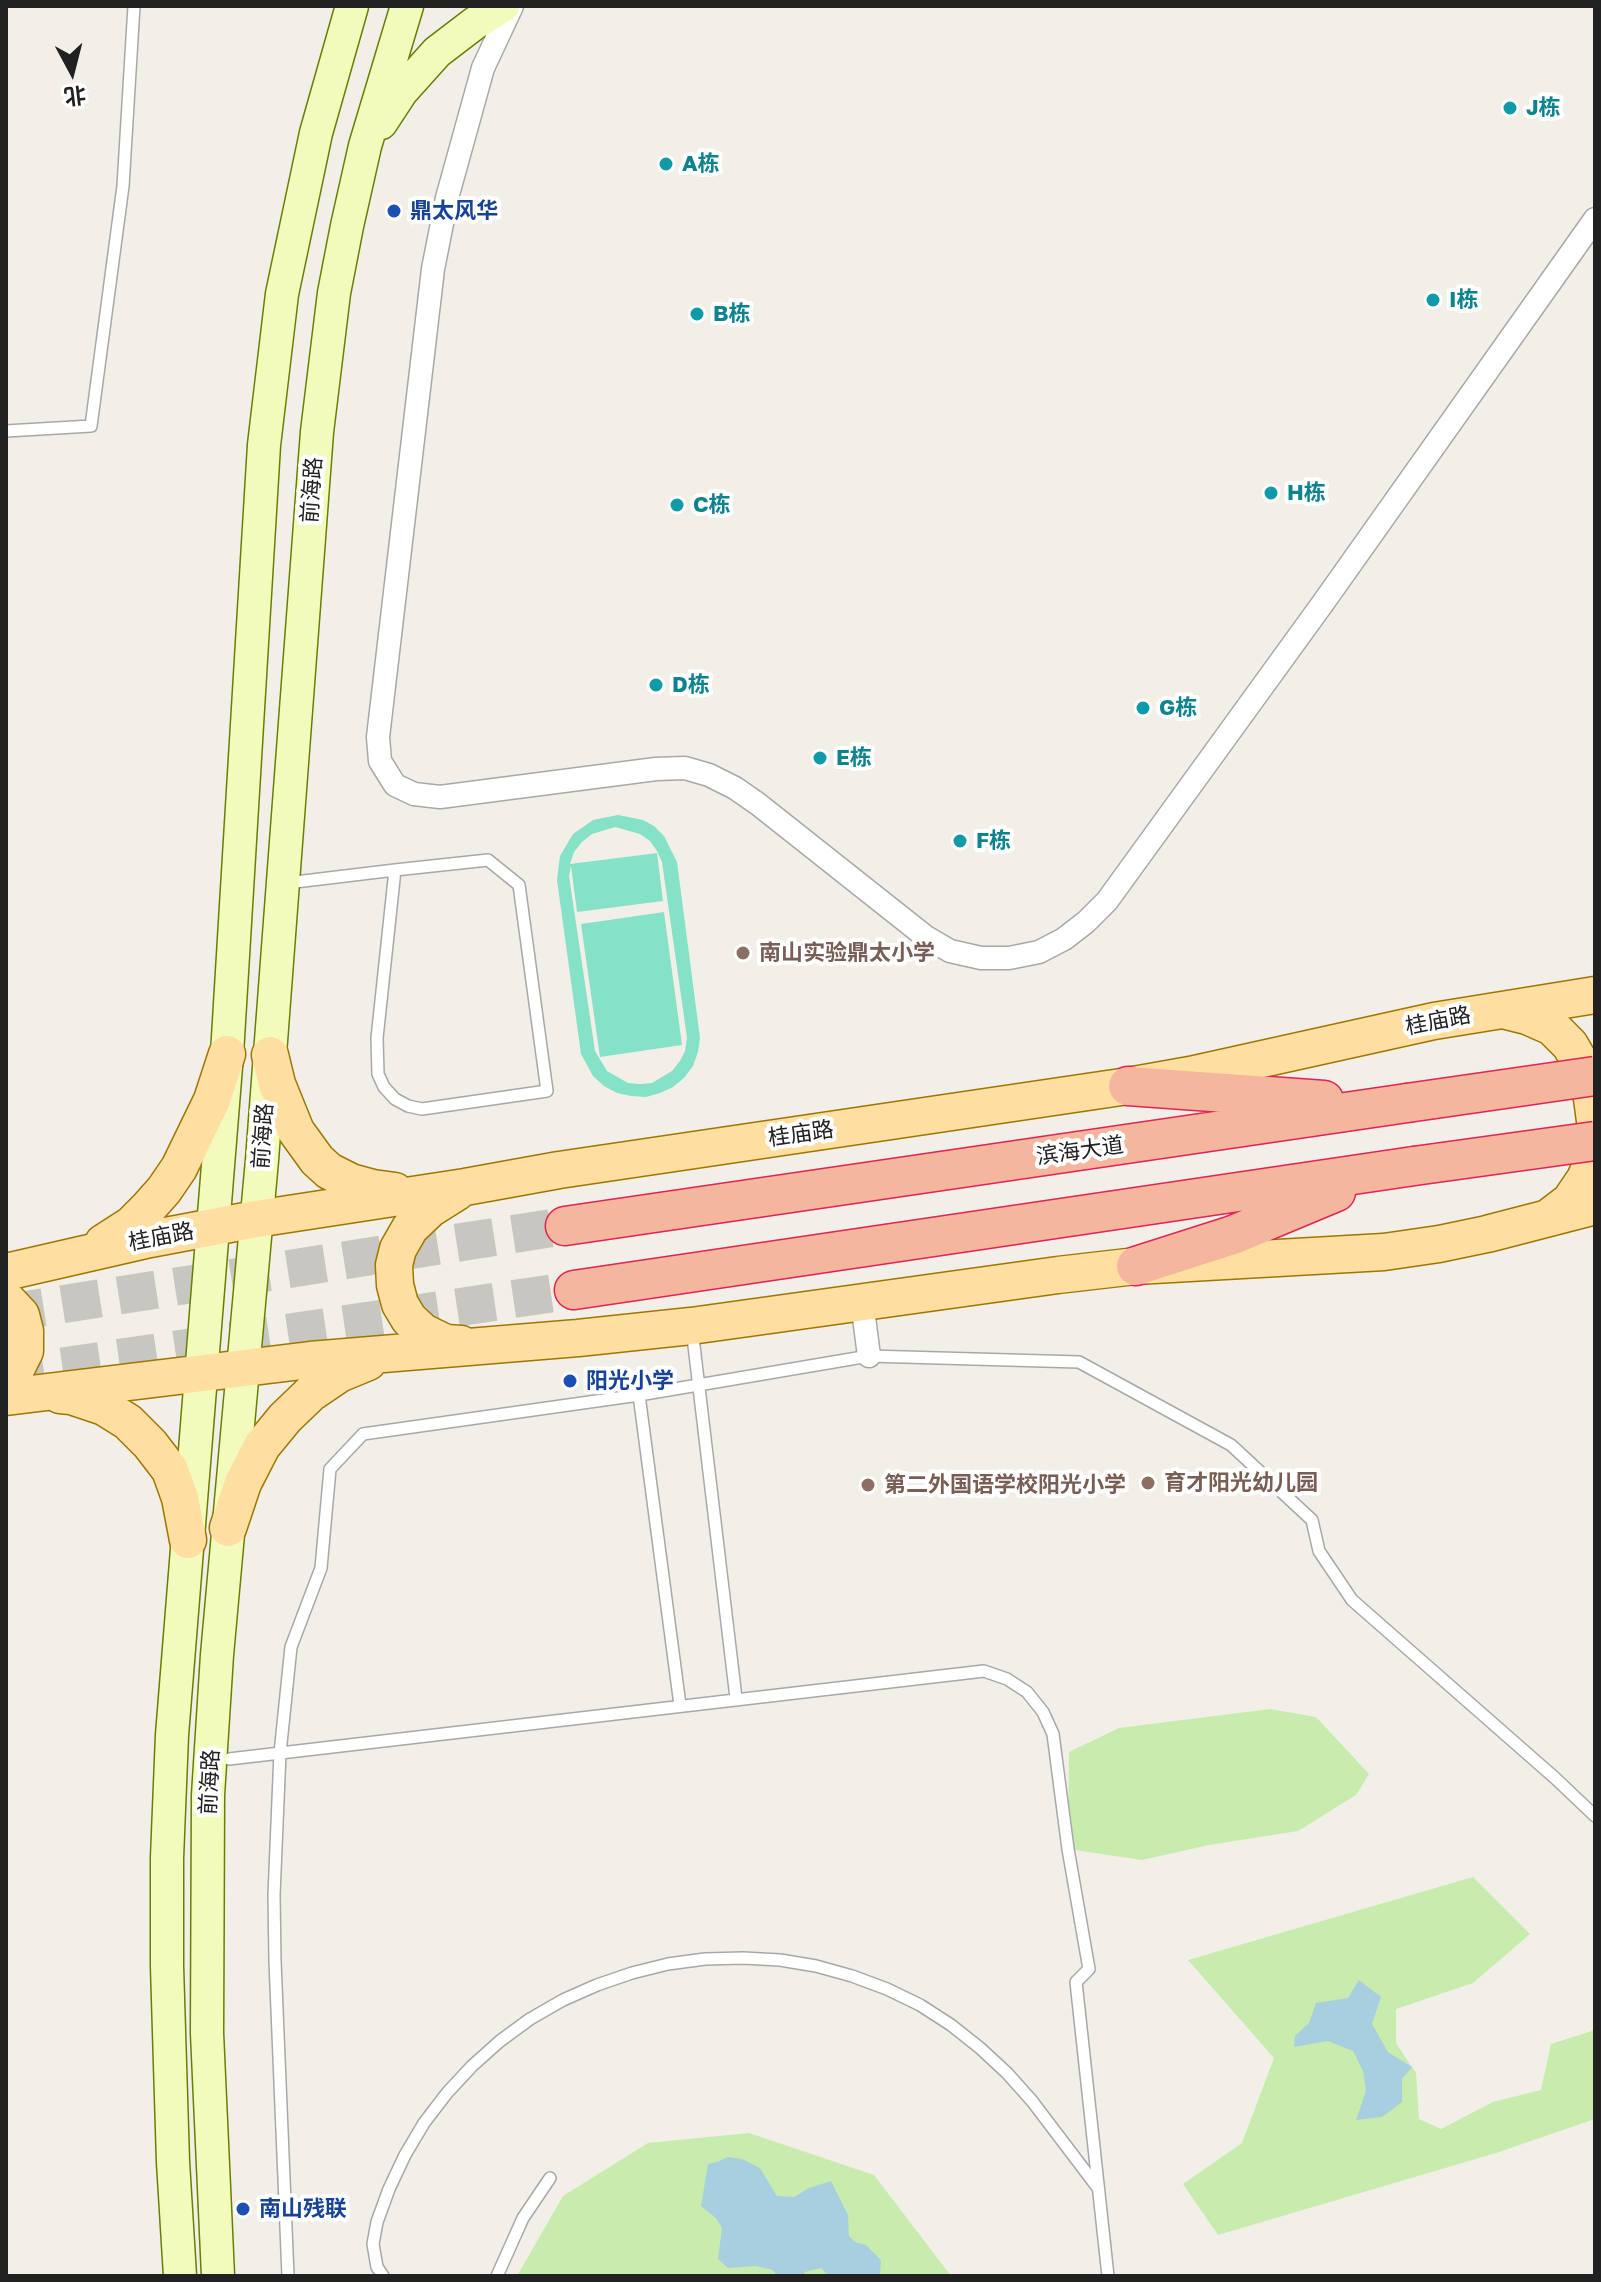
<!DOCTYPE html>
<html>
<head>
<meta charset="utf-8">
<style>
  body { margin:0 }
  #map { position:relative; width:1601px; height:2282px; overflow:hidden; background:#f2efe8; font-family:"Golos Text","Noto Sans SC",sans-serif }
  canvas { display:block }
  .frame { position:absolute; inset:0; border:8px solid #212121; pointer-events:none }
  .north { position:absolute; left:32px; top:32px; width:80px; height:80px; -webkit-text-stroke:6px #fff; paint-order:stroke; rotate:173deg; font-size:22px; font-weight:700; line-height:32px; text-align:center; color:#212121 }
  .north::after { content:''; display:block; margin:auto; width:28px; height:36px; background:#212121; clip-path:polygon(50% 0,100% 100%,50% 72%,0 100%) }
</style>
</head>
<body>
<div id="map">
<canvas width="1601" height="2282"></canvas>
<div class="frame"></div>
<div class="north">北</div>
</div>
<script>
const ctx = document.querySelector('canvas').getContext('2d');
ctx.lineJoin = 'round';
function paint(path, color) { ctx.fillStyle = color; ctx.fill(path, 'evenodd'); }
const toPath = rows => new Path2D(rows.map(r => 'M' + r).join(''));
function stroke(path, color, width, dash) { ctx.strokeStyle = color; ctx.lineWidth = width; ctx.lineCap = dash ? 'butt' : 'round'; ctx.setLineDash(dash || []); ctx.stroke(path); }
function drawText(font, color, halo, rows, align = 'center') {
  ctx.font = font + ' "Golos Text","Noto Sans SC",sans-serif'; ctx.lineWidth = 8; ctx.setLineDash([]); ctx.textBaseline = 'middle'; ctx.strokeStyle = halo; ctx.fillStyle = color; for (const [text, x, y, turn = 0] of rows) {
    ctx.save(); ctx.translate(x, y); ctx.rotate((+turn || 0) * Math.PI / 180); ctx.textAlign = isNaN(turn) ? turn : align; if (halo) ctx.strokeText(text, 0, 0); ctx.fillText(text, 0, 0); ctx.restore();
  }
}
const grass = toPath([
  [1270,1709,1316,1717,1369,1774,1356,1795,1298,1831,1209,1845,1142,1860,1068,1849,1069,1752,1119,1728],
  [1473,1877,1530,1934,1473,1983,1396,2009,1396,2043,1416,2073,1419,2119,1441,2129,1493,2102,1541,2090,1551,2044,1595,2030,1595,2119,1496,2153,1218,2235,1183,2184,1242,2143,1274,2058,1188,1960],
  [749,2133,874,2175,951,2276,517,2276,563,2196,648,2143]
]);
const pitch = toPath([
  [618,815,643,820,654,826,664,836,677,862,700,1038,698,1052,693,1066,684,1078,673,1087,660,1093,646,1097,631,1096,617,1093,604,1086,593,1076,581,1054,557,880,560,856,573,834,593,820],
  [615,827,640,834,650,841,657,851,662,862,687,1038,685,1051,680,1061,672,1071,652,1083,640,1084,628,1083,607,1071,595,1051,569,876,571,866,577,912,663,901,657,853,570,864,574,852,582,842,592,834],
  [664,912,682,1045,600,1057,581,924]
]);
const water = toPath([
  [1359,1980,1381,1997,1372,2024,1388,2052,1412,2067,1402,2079,1402,2102,1382,2117,1356,2120,1366,2091,1363,2071,1353,2051,1328,2041,1294,2047,1295,2036,1309,2023,1316,2003,1348,1998],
  [728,2157,742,2159,760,2168,777,2196,794,2197,809,2188,831,2181,848,2215,849,2236,855,2242,866,2245,881,2260,880,2276,829,2276,821,2268,805,2272,803,2276,777,2276,773,2270,756,2266,728,2268,718,2259,722,2228,716,2218,701,2206,708,2164,717,2162]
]);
const trunkTunnel = toPath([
  [6,1313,565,1226],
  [6,1375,574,1290]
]);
const service = toPath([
  [6,431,91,426,123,186,134,6],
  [287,883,395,870,488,860,519,885,547,1091,422,1109,408,1106,395,1099,384,1087,378,1074,377,1038,395,870],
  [692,1329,736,1698],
  [639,1395,680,1705],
  [229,1759,984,1671,1007,1679,1027,1692,1043,1712,1053,1734,1068,1849,1089,1969,1076,1982,1108,2276],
  [288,2276,275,1961,274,1895,280,1753,291,1647,321,1568,330,1469,363,1434,639,1395,869,1356,1079,1362,1231,1445,1312,1520,1319,1551,1352,1600,1555,1778,1595,1816],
  [383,2276,377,2267,373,2244,377,2222,389,2189,405,2155,424,2123,447,2093,472,2066,500,2041,530,2019,563,2000,597,1985,632,1973,668,1964,705,1959,743,1958,780,1960,816,1966,852,1976,887,1989,920,2005,951,2025,980,2048,1007,2073,1032,2101,1098,2188],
  [497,2276,523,2218,550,2178]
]);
const minor = toPath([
  [512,6,483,68,447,198,433,269,378,737,380,761,395,785,414,794,440,797,656,769,685,768,709,775,735,788,758,804,926,937,950,951,981,958,1009,958,1039,952,1064,939,1086,922,1107,901,1323,603,1595,219],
  [862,1302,869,1356]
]);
const secondary = toPath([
  [381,123,402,91,437,52,475,23,503,6],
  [180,2276,173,2162,167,1966,167,1858,172,1735,227,1054,264,445,282,294,316,133,352,6],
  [218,2276,207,2033,208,1795,217,1655,262,1160,317,432,334,293,347,226,365,146,407,6]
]);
const primary = toPath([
  [1507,1011,1527,1016,1552,1027,1570,1045,1584,1069,1592,1098,1595,1121],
  [270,1055,277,1084,296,1131,317,1160,329,1171,351,1182,373,1188,395,1191],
  [457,1192,430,1209,410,1228,398,1249,394,1265,395,1285,400,1304,409,1319,423,1332,446,1343,461,1344],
  [1549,1217,1570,1201,1585,1179,1594,1157,1595,1139],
  [103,1243,131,1225,148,1208,164,1190,179,1168,212,1100,227,1054],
  [6,1272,150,1239,256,1219,465,1187,559,1170,1128,1086,1190,1075,1434,1021,1595,995],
  [6,1299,21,1315,25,1331,25,1351,15,1371,6,1378],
  [60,1395,71,1396,104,1407,128,1422,150,1444,170,1470,180,1498,188,1540],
  [6,1397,310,1360,578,1338,691,1326,1058,1275,1136,1266,1384,1252,1439,1244,1487,1234,1595,1206],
  [228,1528,243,1483,262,1446,285,1418,311,1393,339,1374,368,1362]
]);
const trunk = toPath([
  [1128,1086,1324,1100],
  [565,1226,1407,1103],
  [1136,1266,1233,1235,1336,1192],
  [574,1290,1414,1166]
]);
const trunkBridge = toPath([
  [1407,1103,1595,1076],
  [1414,1166,1595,1141]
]);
const markers = [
  [1510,108,8,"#0f9aa8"],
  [666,164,8,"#0f9aa8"],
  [394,211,8,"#1a4fb4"],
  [1433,300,8,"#0f9aa8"],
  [697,314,8,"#0f9aa8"],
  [1271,493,8,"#0f9aa8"],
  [677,505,8,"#0f9aa8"],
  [656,685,8,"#0f9aa8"],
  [1143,708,8,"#0f9aa8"],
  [820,758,8,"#0f9aa8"],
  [960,841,8,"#0f9aa8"],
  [743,953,8,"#8d6e63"],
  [570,1381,8,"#1a4fb4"],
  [1148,1483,8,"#8d6e63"],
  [868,1485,8,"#8d6e63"],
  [243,2209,8,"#1a4fb4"]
];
const cultureNames = [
  ["J栋",1526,108],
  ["A栋",682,164],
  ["I栋",1449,300],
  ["B栋",713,314],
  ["H栋",1287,493],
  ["C栋",693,505],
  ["D栋",672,685],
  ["G栋",1159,708],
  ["E栋",836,758],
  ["F栋",976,841]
];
const transitNames = [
  ["鼎太风华",410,211],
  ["阳光小学",586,1381],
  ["南山残联",259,2209]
];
const streetNames = [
  ["前海路",312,490,-86],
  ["桂庙路",1438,1021,-11],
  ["桂庙路",801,1134,-8],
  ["前海路",263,1136,-86],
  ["滨海大道",1080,1151,-8],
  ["桂庙路",161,1237,-11],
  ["前海路",210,1782,-87]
];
const educationNames = [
  ["南山实验鼎太小学",759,953],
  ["育才阳光幼儿园",1164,1483],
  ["第二外国语学校阳光小学",884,1485]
];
paint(grass, '#c7ecad');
paint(pitch, '#85e2c6');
paint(water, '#a8cfe0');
stroke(trunkTunnel, '#c8c6c0', 38, [38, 19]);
stroke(service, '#a8a8a8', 14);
stroke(minor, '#a8a8a8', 25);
stroke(secondary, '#677f02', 35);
stroke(primary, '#9f7700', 39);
stroke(trunk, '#e12455', 41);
stroke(service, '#fff', 11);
stroke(minor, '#fff', 22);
stroke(secondary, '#f3fbbc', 32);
stroke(primary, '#fedea1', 36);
stroke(trunk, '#f4b69c', 38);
stroke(trunkBridge, '#e12455', 41, []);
stroke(trunkBridge, '#f4b69c', 38);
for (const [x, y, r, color] of markers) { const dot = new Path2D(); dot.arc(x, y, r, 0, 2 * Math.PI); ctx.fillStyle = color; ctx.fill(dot); stroke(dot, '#fff', 3); }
drawText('bold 22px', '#0d838f', '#fff', cultureNames, 'left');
drawText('bold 22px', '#164399', '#fff', transitNames, 'left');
drawText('22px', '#212121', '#fff', streetNames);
drawText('bold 22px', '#785e54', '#fff', educationNames, 'left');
</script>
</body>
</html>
